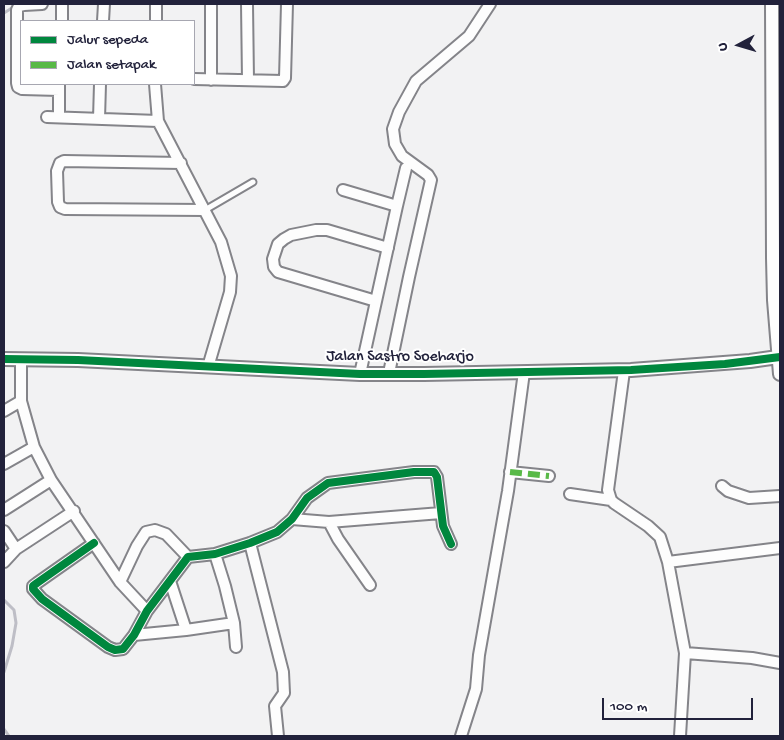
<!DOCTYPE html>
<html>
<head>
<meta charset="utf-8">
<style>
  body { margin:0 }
  #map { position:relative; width:784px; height:740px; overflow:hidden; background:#f2f2f3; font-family:"Gochi Hand",sans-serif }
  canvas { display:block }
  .frame { position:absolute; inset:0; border:5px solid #22223b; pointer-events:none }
  .legend { position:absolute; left:20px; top:20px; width:175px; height:65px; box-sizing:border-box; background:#fff; border:1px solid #a7a7b1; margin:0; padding:6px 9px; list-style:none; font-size:15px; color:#22223b }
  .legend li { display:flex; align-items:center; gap:10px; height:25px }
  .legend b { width:25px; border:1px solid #a7a7b1 }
  .north { position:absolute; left:714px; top:20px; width:50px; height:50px; -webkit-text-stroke:4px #fff; paint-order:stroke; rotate:264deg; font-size:14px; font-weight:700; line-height:20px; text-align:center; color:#22223b }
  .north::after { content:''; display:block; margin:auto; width:18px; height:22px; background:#22223b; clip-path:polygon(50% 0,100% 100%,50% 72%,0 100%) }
  .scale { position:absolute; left:602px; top:698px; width:151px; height:22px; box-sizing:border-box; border:2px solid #22223b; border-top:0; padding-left:6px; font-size:15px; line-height:18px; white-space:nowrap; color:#22223b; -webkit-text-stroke:4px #fff; paint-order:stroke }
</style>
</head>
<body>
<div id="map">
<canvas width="784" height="740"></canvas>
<div class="frame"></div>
<ul class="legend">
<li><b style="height:6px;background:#00873e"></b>Jalur sepeda</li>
<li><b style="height:6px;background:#58b947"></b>Jalan setapak</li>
</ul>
<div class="north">U</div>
<div class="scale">100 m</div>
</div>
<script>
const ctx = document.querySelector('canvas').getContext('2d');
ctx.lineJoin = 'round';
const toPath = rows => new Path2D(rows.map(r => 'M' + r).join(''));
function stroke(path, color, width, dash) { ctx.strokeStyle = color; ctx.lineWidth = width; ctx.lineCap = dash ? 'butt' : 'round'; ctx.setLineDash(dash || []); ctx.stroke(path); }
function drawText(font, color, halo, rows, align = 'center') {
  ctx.font = font + ' "Gochi Hand",sans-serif'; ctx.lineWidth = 4; ctx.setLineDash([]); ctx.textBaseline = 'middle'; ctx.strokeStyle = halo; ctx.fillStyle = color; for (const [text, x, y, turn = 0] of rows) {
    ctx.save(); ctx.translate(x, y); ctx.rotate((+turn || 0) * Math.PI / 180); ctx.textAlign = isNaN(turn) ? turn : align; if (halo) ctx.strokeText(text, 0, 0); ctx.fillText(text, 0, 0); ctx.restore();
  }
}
const stream = toPath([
  [4,13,15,6],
  [4,600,14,610,16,623,12,646,4,672],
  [4,729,9,736]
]);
const service = toPath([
  [205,210,253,182]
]);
const minor = toPath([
  [42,4,24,5,19,6,17,10,17,83,18,87,22,89,59,90],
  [211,4,211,80],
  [247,4,248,80],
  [62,21,62,4],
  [103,21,104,4],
  [156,21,156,4],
  [194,79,283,81,285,78,287,4],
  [155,84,158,121,221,242,231,276,230,292,208,367],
  [47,117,158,121],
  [59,117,59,84],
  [99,119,100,84],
  [181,163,64,161,60,163,57,171,58,202,60,207,65,209,205,210],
  [343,190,397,206,360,374],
  [397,206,406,168],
  [376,301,278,272,274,267,273,259,278,244,284,239,291,235,316,230,327,230,388,248],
  [21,360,21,401,34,447,51,480,120,582,147,611],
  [624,371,608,490,611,500,614,503,648,526,660,537,668,562],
  [389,373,409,277,431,180,428,175,402,156,395,144,393,129,399,112,416,81,469,36,490,4],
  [4,411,21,401],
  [4,464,34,447],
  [510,472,549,476],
  [722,486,728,491,749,498,780,496],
  [570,494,611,500],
  [4,510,51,480],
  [292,519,329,522,338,539,370,585],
  [329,522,441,513],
  [4,531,16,549],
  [94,543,37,583,33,586,33,589,42,599,108,647,115,650,123,649,134,635,147,611,188,557,215,554,250,543,277,532,292,519,307,498,328,483,414,472,434,472,437,477,443,526,451,544],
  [250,543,283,672,284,693,275,706,278,736],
  [215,554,225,586,234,623,236,647],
  [4,562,16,549,74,511],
  [170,581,186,630],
  [120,582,137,546,146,532,155,530,166,534,188,557],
  [134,635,186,630,234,623],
  [685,653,752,658,780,663],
  [461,736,476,689,479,655,508,491,524,372],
  [680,736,685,653,668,562,780,548]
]);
const tertiary = toPath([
  [772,4,773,258,774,300,780,374],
  [4,359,78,360,360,374,424,374,631,370,750,361,778,357]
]);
const quiet = toPath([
  [510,472,549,476]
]);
const cycleway = toPath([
  [4,359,78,360,360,374,424,374,631,370,725,364,780,357],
  [94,543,37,583,33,586,33,589,42,599,108,647,115,650,123,649,134,635,147,611,188,557,215,554,250,543,277,532,292,519,307,498,328,483,414,472,434,472,437,477,443,526,451,544]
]);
const streetNames = [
  ["Jalan Sastro Soeharjo",400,358]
];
stroke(stream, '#bebec6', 3);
stroke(service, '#848489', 9);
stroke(minor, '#848489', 14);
stroke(tertiary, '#848489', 16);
stroke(service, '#fdfdfd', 5);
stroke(minor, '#fdfdfd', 10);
stroke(tertiary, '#fdfdfd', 12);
stroke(quiet, '#58b947', 6, [12, 6]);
stroke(cycleway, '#00873e', 8);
drawText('16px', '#22223b', '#fff', streetNames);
</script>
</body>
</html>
